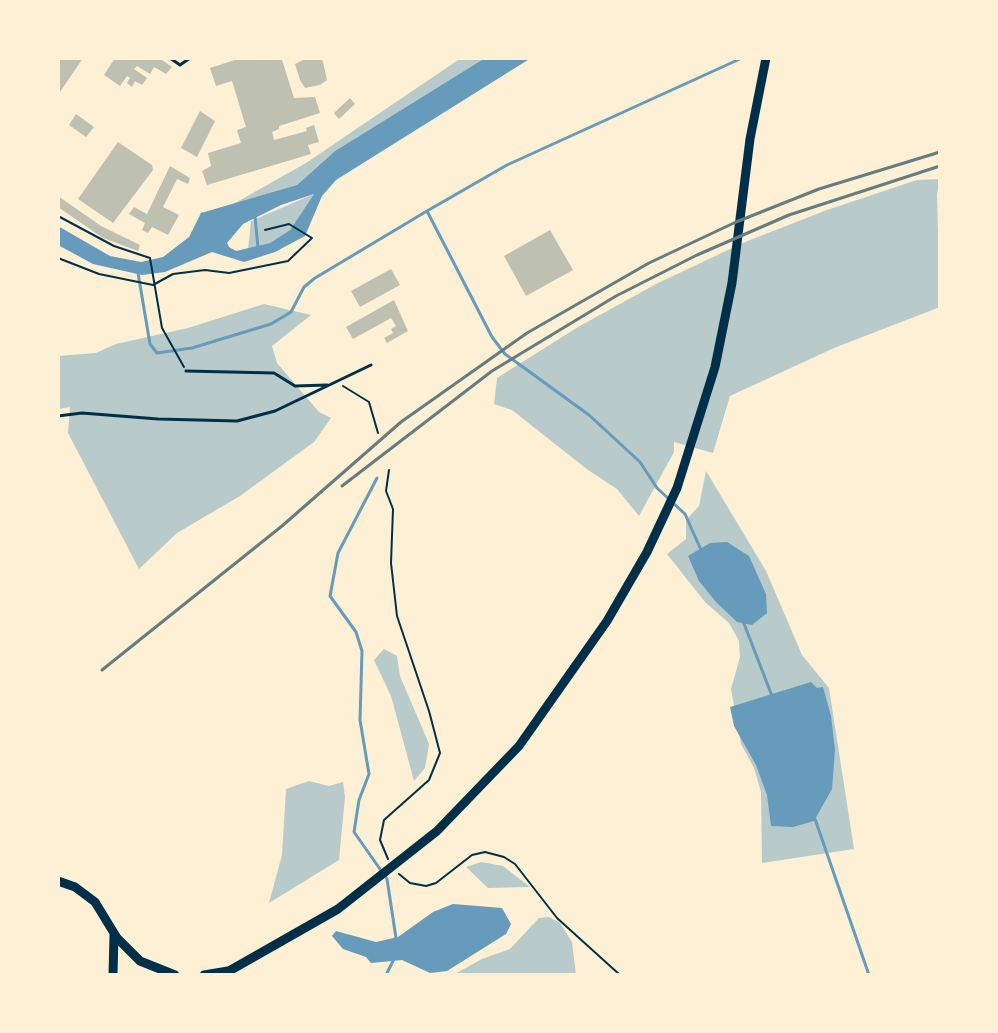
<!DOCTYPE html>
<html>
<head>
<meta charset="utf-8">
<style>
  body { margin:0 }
  #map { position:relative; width:998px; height:1033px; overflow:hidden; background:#fdf0d5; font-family:"Source Sans 3",sans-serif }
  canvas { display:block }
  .frame { position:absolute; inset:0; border:60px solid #fdf0d5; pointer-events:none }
</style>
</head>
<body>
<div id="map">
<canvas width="998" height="1033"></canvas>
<div class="frame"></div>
</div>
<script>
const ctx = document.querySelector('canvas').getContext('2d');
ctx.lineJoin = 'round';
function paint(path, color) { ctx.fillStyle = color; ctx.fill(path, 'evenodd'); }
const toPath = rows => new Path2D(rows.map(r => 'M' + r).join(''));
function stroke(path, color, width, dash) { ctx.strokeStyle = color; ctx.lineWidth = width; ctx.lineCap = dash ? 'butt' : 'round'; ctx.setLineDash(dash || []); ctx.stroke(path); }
const green = toPath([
  [461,58,485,58,335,151,297,185,228,207,306,163],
  [940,179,937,194,940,307,834,348,730,396,713,453,674,442,674,452,639,516,617,489,588,470,512,410,494,404,497,378,578,327,658,283,745,242,827,210,917,180],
  [314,194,290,230,270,243,248,249,251,221],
  [264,304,311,315,272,346,277,363,319,412,331,418,314,442,240,496,177,533,139,569,68,433,70,407,58,409,58,356,96,353,116,344,188,328],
  [706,471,766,571,802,655,829,688,854,849,762,863,761,792,754,768,741,744,731,689,740,657,739,641,729,623,705,602,667,554,686,539,686,520,699,506],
  [384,649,397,656,400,676,429,744,425,768,414,781,391,696,374,660],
  [309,781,329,786,343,782,345,797,339,860,269,903,282,855,286,789],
  [481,862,503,866,530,887,488,888,466,867],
  [549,917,560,923,572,942,576,975,453,975,482,959,510,949,539,918]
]);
const water = toPath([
  [485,58,531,58,336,180,322,196,305,236,275,252,244,262,212,252,165,272,142,275,93,264,58,245,58,226,110,256,141,262,163,257,189,237,201,213,297,185,335,151],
  [314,194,290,230,270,243,236,251,229,247,227,243,243,224,281,205],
  [727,542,749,556,766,594,767,613,752,625,737,622,716,602,699,581,688,556,710,543],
  [811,682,817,688,823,687,831,716,835,750,832,789,814,821,793,827,771,826,767,795,756,765,734,726,730,707],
  [453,904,502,908,511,924,506,934,447,971,430,973,402,960,371,963,366,957,343,949,332,936,336,931,376,942,398,937,433,912]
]);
const stream = toPath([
  [427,211,492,337,505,354,589,415,640,462,657,488,685,514,701,550],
  [255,216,258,248],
  [138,273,150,344,157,353,192,348,271,324,291,312,304,287,315,278,427,211,507,165,742,58],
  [377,478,338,553,330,596,356,632,362,651,360,720,369,774,359,800,354,832,387,879,396,938],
  [743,621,772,696],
  [814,816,869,975],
  [386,975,395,957]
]);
const building = toPath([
  [62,58,83,58,60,92,58,63],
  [115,58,159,58,172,67,166,74,154,67,150,74,137,66,134,69,147,78,142,85,135,81,132,87,127,83,130,78,127,76,120,86,104,75],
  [241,58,288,58,282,60,294,98,315,97,320,113,279,126,279,129,272,132,274,140,307,131,306,128,314,125,319,142,308,145,311,154,207,185,202,171,211,166,208,153,241,143,237,130,246,127,232,81,216,86,210,68],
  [307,58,322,58,327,80,320,85,305,88,300,80,295,64],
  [350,98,355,104,339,119,334,113],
  [200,111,215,121,197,157,181,148],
  [76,114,94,127,86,137,69,125],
  [118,142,152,165,153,170,113,223,78,199],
  [170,166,190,178,188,184,177,179,163,207,179,215,168,235,152,227,148,233,142,230,145,223,129,214,134,207,147,214],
  [58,196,101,226,140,245,138,251,103,238,58,207],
  [550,230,573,270,526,296,504,256],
  [391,269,400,285,360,307,351,291],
  [394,300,408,331,387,343,384,338,393,333,391,329,396,326,391,318,353,339,346,327]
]);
const path = toPath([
  [58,216,114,246,150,258,162,328,184,367],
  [58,258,99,274,153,285,173,274,205,270,229,273,288,261,312,238,289,224,265,230],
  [343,386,369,402,378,433],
  [388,859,380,840,384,820,429,780,440,753,429,711,397,616,391,563,393,509,386,491,389,470],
  [399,874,410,883,426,886,436,883,472,855,485,852,504,857,515,864,557,918,620,975]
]);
const service = toPath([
  [170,58,180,65,190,58],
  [186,371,274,373,295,386,327,385],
  [58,416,82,413,158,419,237,421,275,411,371,365]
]);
const primary = toPath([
  [58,881,75,887,95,902,117,938,140,961,175,975],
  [113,975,114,935],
  [204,975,228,971],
  [222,975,338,909,437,831,519,746,607,621,647,552,677,488,715,367,732,283,750,139,766,58]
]);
const rail = toPath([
  [342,486,492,371,616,296,697,255,789,215,940,166],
  [102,670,282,526,401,422,527,333,649,263,736,222,819,189,940,152]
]);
paint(green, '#b9caca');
paint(water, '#669bbc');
stroke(stream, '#669bbc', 3);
paint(building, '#bec0b2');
stroke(path, '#003049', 2);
stroke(service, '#003049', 3);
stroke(primary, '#003049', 9);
stroke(rail, '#657d81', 3);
</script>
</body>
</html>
